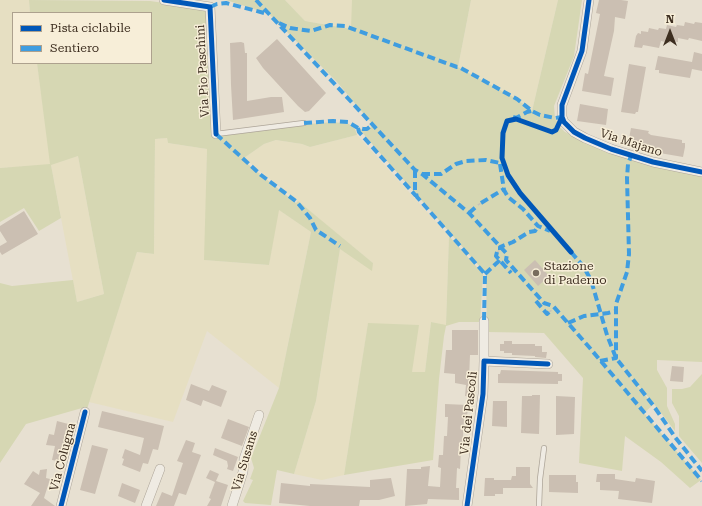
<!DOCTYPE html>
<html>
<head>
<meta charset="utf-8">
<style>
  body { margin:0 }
  #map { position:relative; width:702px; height:506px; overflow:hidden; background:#e7e0d1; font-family:"Roboto Serif",serif }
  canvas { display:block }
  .legend { position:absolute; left:12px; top:12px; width:140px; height:52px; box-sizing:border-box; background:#f7eed8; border:1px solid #ada18e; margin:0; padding:5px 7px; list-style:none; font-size:12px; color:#3d2e20 }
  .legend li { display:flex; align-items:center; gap:8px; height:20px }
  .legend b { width:20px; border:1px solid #ada18e }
  .north { position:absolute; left:650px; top:12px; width:40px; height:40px; -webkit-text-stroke:3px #f7eed8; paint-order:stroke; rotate:0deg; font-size:11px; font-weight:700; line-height:16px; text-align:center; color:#3d2e20 }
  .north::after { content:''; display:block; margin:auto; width:14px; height:18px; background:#3d2e20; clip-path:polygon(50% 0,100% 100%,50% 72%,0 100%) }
</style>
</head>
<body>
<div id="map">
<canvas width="702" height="506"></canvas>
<ul class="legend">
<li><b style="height:5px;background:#0057b8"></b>Pista ciclabile</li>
<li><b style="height:5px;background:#3f9de0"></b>Sentiero</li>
</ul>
<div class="north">N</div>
</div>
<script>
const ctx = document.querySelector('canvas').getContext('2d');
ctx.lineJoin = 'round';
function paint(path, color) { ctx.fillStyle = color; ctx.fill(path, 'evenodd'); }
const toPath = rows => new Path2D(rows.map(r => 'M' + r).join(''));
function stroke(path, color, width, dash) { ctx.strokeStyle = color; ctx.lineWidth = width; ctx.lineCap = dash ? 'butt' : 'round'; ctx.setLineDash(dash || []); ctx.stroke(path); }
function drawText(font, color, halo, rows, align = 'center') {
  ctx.font = font + ' "Roboto Serif",serif'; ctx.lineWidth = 3; ctx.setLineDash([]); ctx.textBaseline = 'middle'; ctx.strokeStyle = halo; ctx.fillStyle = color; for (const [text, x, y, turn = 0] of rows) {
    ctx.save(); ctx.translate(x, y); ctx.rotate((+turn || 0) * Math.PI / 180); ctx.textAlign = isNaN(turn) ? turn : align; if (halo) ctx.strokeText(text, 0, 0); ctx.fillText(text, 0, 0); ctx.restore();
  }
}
const farmland = toPath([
  [0,0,29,0,30,13,13,13,13,63,37,63,51,164,78,156,104,294,77,302,51,165,0,168],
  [285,0,352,0,352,29,305,21],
  [471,0,558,0,532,111,517,99,458,67],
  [357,135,449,236,446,326,431,322,425,372,412,372,368,324,344,475,322,480,294,474,316,401,340,249,373,263,244,158,264,144,276,140,302,144,310,147],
  [167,138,168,143,207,149,205,260,269,265,278,209,311,232,279,388,207,331,173,422,89,402,137,252,154,254,155,139]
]);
const green = toPath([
  [29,0,150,1,200,8,206,11,209,26,206,28,206,42,209,48,213,132,333,122,349,124,355,129,357,135,310,147,302,144,276,140,264,144,244,158,244,161,296,203,298,201,373,263,372,271,340,249,316,401,294,474,277,470,271,505,245,503,243,501,253,480,250,479,254,468,251,458,279,388,311,232,279,210,269,265,204,260,207,149,168,143,167,138,155,139,154,254,137,252,87,409,82,408,26,424,0,463,0,283,12,286,73,280,77,302,104,294,78,156,51,165,61,218,39,231,24,208,0,222,0,168,50,164,37,63,151,63,151,13,30,13],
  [226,0,285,0,305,21,351,29,352,0,471,0,458,67,517,99,532,111,558,0,582,0,574,56,554,106,555,118,560,127,565,132,574,136,702,172,702,362,657,360,657,370,667,388,667,406,675,424,675,431,654,404,619,363,653,405,644,413,701,480,690,488,661,462,625,436,622,471,579,463,583,378,544,333,487,332,486,274,359,129,368,130,373,125,337,82,269,14],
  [449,236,483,274,480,322,459,322,446,326,444,336,439,379,433,460,344,475,368,323,419,325,412,372,425,372,431,322,446,325],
  [702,374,702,463,679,436,679,416,672,403,672,389,682,389,690,387]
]);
const building = toPath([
  [599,0,621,0,628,1,625,19,615,17,614,31,604,76,614,78,611,96,582,91,585,73,588,74,600,14,596,13],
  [685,22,694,24,695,22,702,23,702,41,689,38,688,40,678,38,678,42,671,41,670,43,661,41,659,48,643,45,642,48,634,47,636,36,638,33,641,34,641,31,648,32,649,28,658,30,659,28,666,29,667,25,676,27,677,25,684,26],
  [277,39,326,93,309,111,305,112,298,106,263,68,256,58],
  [241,42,244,43,245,53,247,53,247,101,271,97,282,97,284,112,233,120,231,85,230,43],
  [694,52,702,54,702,71,692,69,690,78,659,73,659,70,655,70,658,56,692,62],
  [629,64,646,67,638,112,636,112,635,114,621,112],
  [580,104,608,109,606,125,577,121],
  [631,128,649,131,648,133,651,135,682,140,682,143,685,143,685,147,683,157,648,151,649,148,628,144],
  [24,211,38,234,2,255,0,252,0,246,7,242,0,231,0,226],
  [535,260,549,276,538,286,524,270],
  [452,330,478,330,478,355,470,355,469,379,476,380,475,397,465,396,466,385,455,383,455,374,444,373,446,350,452,350],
  [504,341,512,341,512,344,535,344,535,346,542,346,542,352,547,352,546,358,535,357,535,356,512,355,512,353,504,353,504,351,500,351,500,344,504,344],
  [672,366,684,367,683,382,670,381],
  [501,370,558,372,558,374,562,374,562,381,558,381,558,384,498,383,498,374,500,374],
  [191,384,209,391,212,385,227,391,221,407,203,400,201,406,186,400],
  [532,395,540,395,539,434,521,433,522,396,532,396],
  [556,396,575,397,574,434,556,435],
  [493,401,507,401,507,427,492,426],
  [445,404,468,405,467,418,464,418,463,437,466,437,465,449,461,449,460,469,457,468,456,488,459,488,459,500,428,499,427,504,405,506,407,469,421,469,421,467,430,466,428,486,440,487,441,468,438,467,439,455,443,455,444,436,447,436,448,417,445,417],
  [102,411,164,426,158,450,153,449,148,464,143,463,140,472,122,465,124,459,122,458,125,449,140,455,144,438,98,427],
  [228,419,249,427,242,446,221,438],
  [57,421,72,425,62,462,52,460,55,446,46,445,49,434,54,435],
  [186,440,195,443,192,452,201,455,186,495,179,493,174,506,156,506,162,492,172,496,183,463,177,461],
  [92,445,108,449,95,494,80,490],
  [215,448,238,457,233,471,227,469,228,466,227,461,213,455],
  [516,467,530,467,530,484,533,488,503,488,503,494,495,494,495,496,484,496,485,478,494,478,494,480,511,480,512,476,516,476],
  [47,469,46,478,50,479,44,498,55,506,31,506,40,493,24,484,33,471,39,475,40,470],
  [210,470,219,474,216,481,228,485,221,506,207,506,211,499,209,498,215,482,206,478],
  [597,474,615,474,615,479,635,482,636,478,655,481,652,503,618,499,619,491,600,490,600,482,596,482],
  [549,475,576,475,576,482,578,482,578,493,549,492],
  [391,478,395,496,379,500,360,500,359,506,310,506,279,503,281,483,310,486,310,484,370,487,370,480],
  [122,483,140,490,135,503,118,496]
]);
const path = toPath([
  [478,205,481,203],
  [497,252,500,250],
  [549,312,552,310]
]);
const lane = toPath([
  [216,134,304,123],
  [539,506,540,479,544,448]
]);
const street = toPath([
  [164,0,210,7,216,134],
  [589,0,582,51,562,105,562,117,564,122,574,132,585,138,611,149,653,162,702,172],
  [484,361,484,321],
  [61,506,85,412],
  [146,506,160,469],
  [232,506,243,472,244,459,259,415],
  [467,506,483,394,484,361,548,364]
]);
const quiet = toPath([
  [256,0,415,170,422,174,469,213,507,254,506,260,544,303,553,306,589,347,702,481],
  [210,7,217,4,226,3,268,14],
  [279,23,290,28,311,31,330,25,345,26,457,67,459,67,517,99,532,111,540,115,555,118,562,117],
  [513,117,516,118,527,112,532,111],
  [304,123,333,121,348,122,358,128,363,129,367,129,372,125],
  [358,128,359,132,416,196],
  [216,134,261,175,297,202,310,218,316,230,340,246],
  [500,164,504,190,508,197,523,209,538,226,550,231],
  [415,170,415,190,417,197,485,274,484,321],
  [422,174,441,174,456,164,466,161,486,160,500,163],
  [481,203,504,189],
  [469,213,478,205],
  [500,250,500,247,513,242,529,232,535,231,538,226],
  [497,252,496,256,511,273],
  [571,252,583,266,591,280,607,335,616,358,653,405,675,437,702,471],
  [485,274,500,260],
  [536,301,547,314,549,312],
  [568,323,584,316,608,313,616,311],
  [600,361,616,358,616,304,627,272,629,254,627,178,628,164,631,156]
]);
const cycleway = toPath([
  [164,0,210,7,216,134],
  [589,0,582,51,562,105,562,117,564,122,574,132,585,138,611,149,653,162,702,172],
  [562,117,556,130,552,132,516,119,507,121,503,133,502,158,508,175,520,193,571,252],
  [61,506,85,412],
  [467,506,483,394,484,361,548,364]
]);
const markers = [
  [536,273,4,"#786c5e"]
];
const streetNames = [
  ["Via Pio Paschini",203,71,-93],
  ["Via Majano",631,143,18],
  ["Via dei Pascoli",469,413,-84],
  ["Via Colugna",63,457,-75],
  ["Via Susans",245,461,-73]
];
const poiNames = [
  ["Stazione",544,266],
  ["di Paderno",544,280]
];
paint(farmland, '#e6dfc2');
paint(green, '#d6d7b3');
paint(building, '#cbbfb2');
stroke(lane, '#ada599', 6);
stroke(street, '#ada599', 10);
stroke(path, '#c8c2b9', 1.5, [3, 2]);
stroke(lane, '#efebe3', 4.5);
stroke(street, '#efebe3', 9);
stroke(quiet, '#3f9de0', 4, [8, 4]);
stroke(cycleway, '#0057b8', 5);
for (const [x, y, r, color] of markers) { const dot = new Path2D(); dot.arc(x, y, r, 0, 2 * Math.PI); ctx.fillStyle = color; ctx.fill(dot); stroke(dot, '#f7eed8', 1.5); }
drawText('12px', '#3d2e20', '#f7eed8', streetNames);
drawText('12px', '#3d2e20', '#f7eed8', poiNames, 'left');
</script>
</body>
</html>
